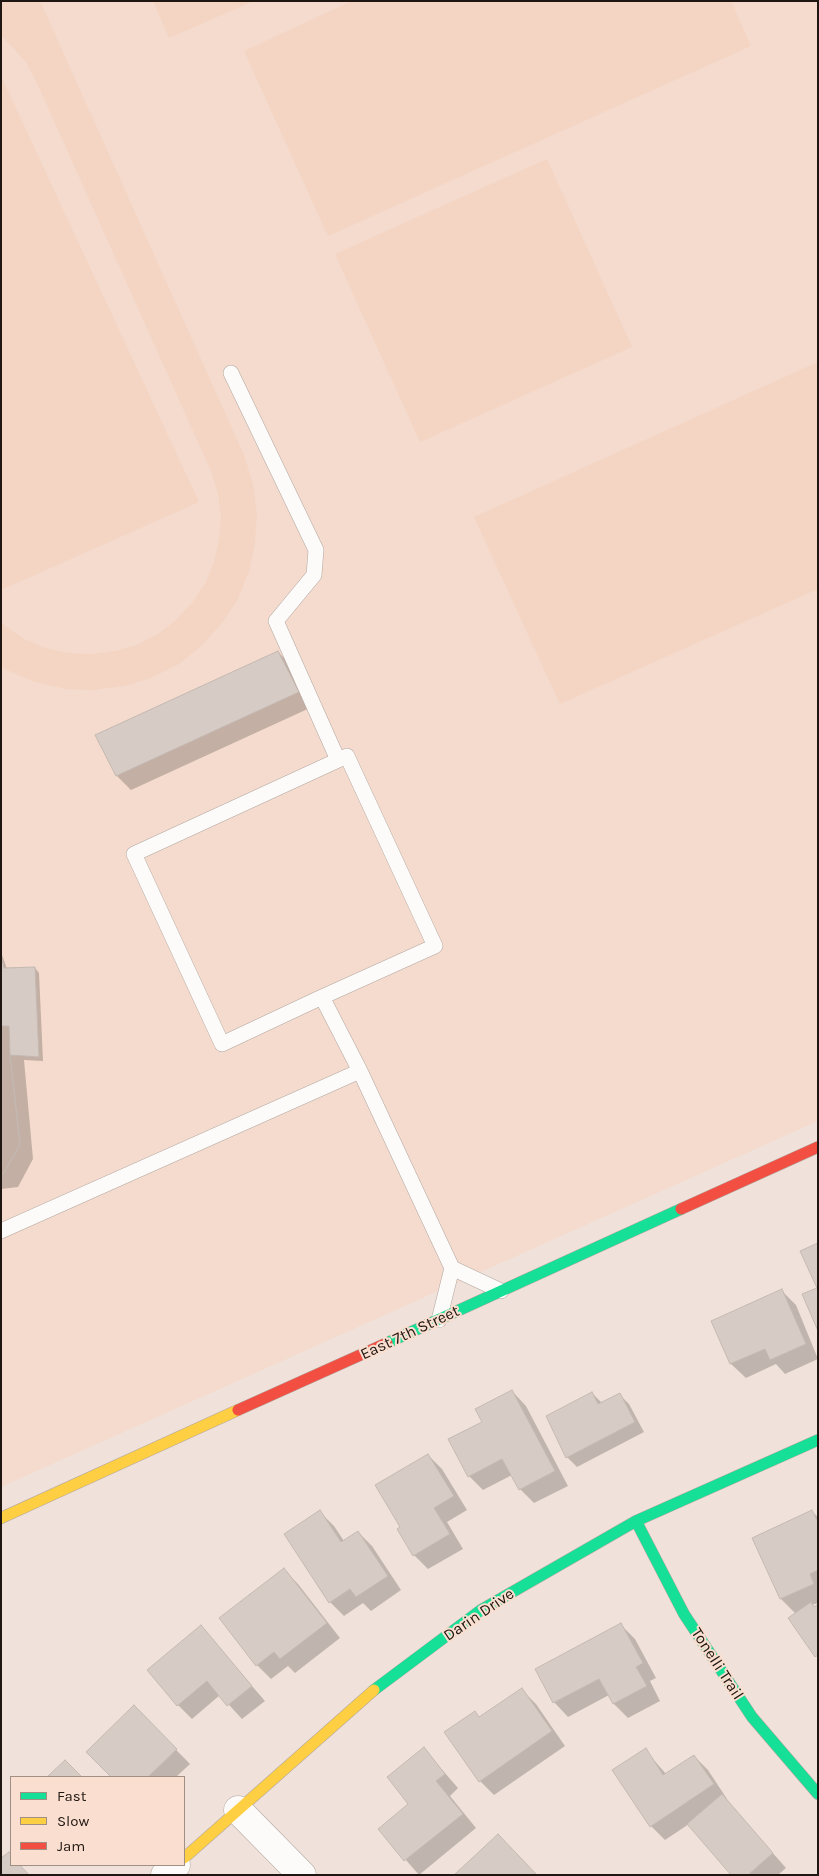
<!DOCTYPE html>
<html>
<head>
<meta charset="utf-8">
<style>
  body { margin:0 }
  #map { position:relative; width:819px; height:1876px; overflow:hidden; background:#f0e2da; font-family:Karla,sans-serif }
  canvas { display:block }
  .frame { position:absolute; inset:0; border:2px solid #1f1611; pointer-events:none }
  .legend { position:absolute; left:10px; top:1776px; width:175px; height:90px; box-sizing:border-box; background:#fadfd0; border:1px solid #a28f84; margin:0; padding:6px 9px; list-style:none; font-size:15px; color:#1f1611 }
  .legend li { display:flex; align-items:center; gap:10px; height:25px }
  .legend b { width:25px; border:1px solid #a28f84 }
</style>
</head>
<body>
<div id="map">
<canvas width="819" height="1876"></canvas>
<div class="frame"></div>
<ul class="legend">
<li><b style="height:6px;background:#16e098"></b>Fast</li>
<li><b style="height:6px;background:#ffcf43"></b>Slow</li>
<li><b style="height:6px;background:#f24e42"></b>Jam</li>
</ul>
</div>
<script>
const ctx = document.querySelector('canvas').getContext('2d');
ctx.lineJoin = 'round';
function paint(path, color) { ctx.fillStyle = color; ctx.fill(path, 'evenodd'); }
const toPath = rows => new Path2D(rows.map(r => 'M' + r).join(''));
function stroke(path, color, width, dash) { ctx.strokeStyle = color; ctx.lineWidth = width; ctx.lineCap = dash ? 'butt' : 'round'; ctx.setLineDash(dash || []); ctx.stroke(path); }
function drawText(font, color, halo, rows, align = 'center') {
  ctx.font = font + ' Karla,sans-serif'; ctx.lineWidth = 4; ctx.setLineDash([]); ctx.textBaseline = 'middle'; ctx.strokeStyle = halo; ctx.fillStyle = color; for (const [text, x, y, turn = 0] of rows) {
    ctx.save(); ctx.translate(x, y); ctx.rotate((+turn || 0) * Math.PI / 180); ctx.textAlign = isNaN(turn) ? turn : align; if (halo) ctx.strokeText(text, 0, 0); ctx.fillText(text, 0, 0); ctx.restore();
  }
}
const built = toPath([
  [1,1,818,1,818,1121,1,1487]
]);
const green = toPath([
  [1,1,40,1,244,455,253,484,257,513,255,543,249,571,238,599,222,623,201,646,179,664,151,678,124,686,94,690,65,689,35,682,9,671,1,667,1,623,24,639,45,648,68,653,91,654,115,651,137,645,158,634,176,620,192,603,205,584,214,562,219,540,221,516,218,494,211,471,37,83,26,62,1,35],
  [153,1,254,1,169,38],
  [352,1,731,1,751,46,328,236,244,51],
  [1,76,199,502,1,590],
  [547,159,632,347,420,442,335,254],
  [818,362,818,589,560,704,474,517]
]);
const shadow = toPath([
  [278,652,292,666,312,707,131,790,117,776],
  [1,952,7,969,35,968,39,973,43,1061,24,1060,33,1159,18,1187,1,1189],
  [782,1291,796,1305,818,1359,785,1374,776,1364,746,1378,731,1364,713,1322],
  [512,1391,526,1406,568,1486,534,1503,520,1489,512,1475,483,1490,469,1476],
  [592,1393,602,1403,620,1395,629,1404,644,1432,577,1467,567,1457,548,1416],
  [428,1455,442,1469,467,1510,447,1522,463,1549,428,1569,414,1555,402,1528],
  [320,1512,334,1526,344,1541,358,1532,372,1546,401,1590,371,1611,363,1603,344,1616,330,1602],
  [812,1512,818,1517,818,1603,812,1605,815,1608,818,1606,818,1658,790,1618,796,1614,781,1599,754,1538],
  [284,1570,298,1584,340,1638,295,1673,288,1666,271,1679,257,1665],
  [621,1625,635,1639,656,1678,650,1681,660,1701,628,1718,614,1704,609,1695,568,1717,554,1702,537,1670],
  [201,1627,265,1701,242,1719,220,1695,192,1719,178,1705],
  [522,1690,536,1704,565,1746,494,1795,480,1781,475,1713,480,1718],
  [134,1707,190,1764,176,1777,113,1777,88,1752],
  [424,1749,458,1788,450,1796,476,1828,419,1875,379,1829,410,1804],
  [645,1750,667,1775,694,1756,708,1770,727,1799,726,1800,786,1868,778,1875,732,1875,689,1824,665,1840,651,1826]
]);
const building = toPath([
  [278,651,299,692,116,776,95,735,278,651],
  [1,955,4,968,35,967,39,1057,10,1055,20,1144,4,1173,1,1174,1,955],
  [1,1026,9,1026,10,1055,20,1144,4,1173,1,1174,1,1026],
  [818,1243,818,1331,802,1294,817,1288,800,1251,818,1243],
  [782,1289,806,1344,770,1360,765,1349,730,1364,711,1321,782,1289],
  [512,1390,555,1471,519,1490,502,1459,468,1477,448,1439,482,1422,475,1409,512,1390],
  [592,1392,598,1404,620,1393,635,1422,566,1458,546,1416,592,1392],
  [428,1454,454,1496,434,1508,450,1534,413,1556,397,1529,400,1527,375,1485,428,1454],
  [320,1510,341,1542,358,1531,388,1576,356,1597,350,1589,329,1603,284,1534,320,1510],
  [812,1510,818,1522,818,1570,810,1574,814,1584,780,1599,752,1538,812,1510],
  [284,1568,327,1623,280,1659,274,1652,256,1666,219,1618,284,1568],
  [811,1602,814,1607,818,1604,818,1655,815,1657,788,1618,811,1602],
  [621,1623,643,1663,636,1667,647,1686,613,1704,599,1679,553,1703,535,1669,621,1623],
  [201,1625,252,1686,227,1706,207,1681,177,1706,147,1670,201,1625],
  [522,1688,552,1731,479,1782,444,1732,475,1711,479,1717,522,1688],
  [134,1705,177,1749,148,1777,111,1777,86,1752,134,1705],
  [424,1747,445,1774,436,1781,463,1814,404,1861,378,1829,408,1804,387,1777,424,1747],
  [646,1748,663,1775,694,1755,714,1784,650,1827,612,1770,646,1748],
  [65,1760,82,1777,47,1777,65,1760],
  [722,1794,773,1853,748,1875,731,1875,687,1824,722,1794],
  [498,1834,537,1875,454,1875,498,1834],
  [9,1852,11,1855,11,1865,20,1865,29,1875,1,1875,1,1858,9,1852]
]);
const lane = toPath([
  [231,373,316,550,314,575,276,621,338,760],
  [322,997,222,1044,134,854,347,756,435,946,322,997,360,1071],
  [1,1231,360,1071,452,1268,501,1291],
  [439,1320,452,1268]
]);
const street = toPath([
  [238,1810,302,1875],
  [165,1875,176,1865]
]);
const fast = toPath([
  [387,1343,681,1209],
  [636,1521,684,1614,752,1717,818,1794],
  [374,1690,481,1610,636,1521,818,1440]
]);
const slow = toPath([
  [1,1518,238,1410],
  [184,1858,374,1690]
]);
const jam = toPath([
  [681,1209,818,1147],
  [238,1410,387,1343]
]);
const streetNames = [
  ["East 7th Street",410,1333,-25],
  ["Darin Drive",479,1615,-34],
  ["Tonelli Trail",717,1664,57]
];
paint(built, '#f4dbcd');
paint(green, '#f4d5c3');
paint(shadow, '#0003');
paint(building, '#d7cbc5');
stroke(building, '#c4b9b2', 1);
stroke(lane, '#b2a7a1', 16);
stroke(street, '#b2a7a1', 29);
stroke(fast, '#b2a7a1', 12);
stroke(slow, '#b2a7a1', 12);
stroke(jam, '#b2a7a1', 12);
stroke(lane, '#fdfbf9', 15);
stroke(street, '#fdfbf9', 28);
stroke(fast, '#16e098', 11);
stroke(slow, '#ffcf43', 11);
stroke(jam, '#f24e42', 11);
drawText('16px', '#1f1611', '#fadfd0', streetNames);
</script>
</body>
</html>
